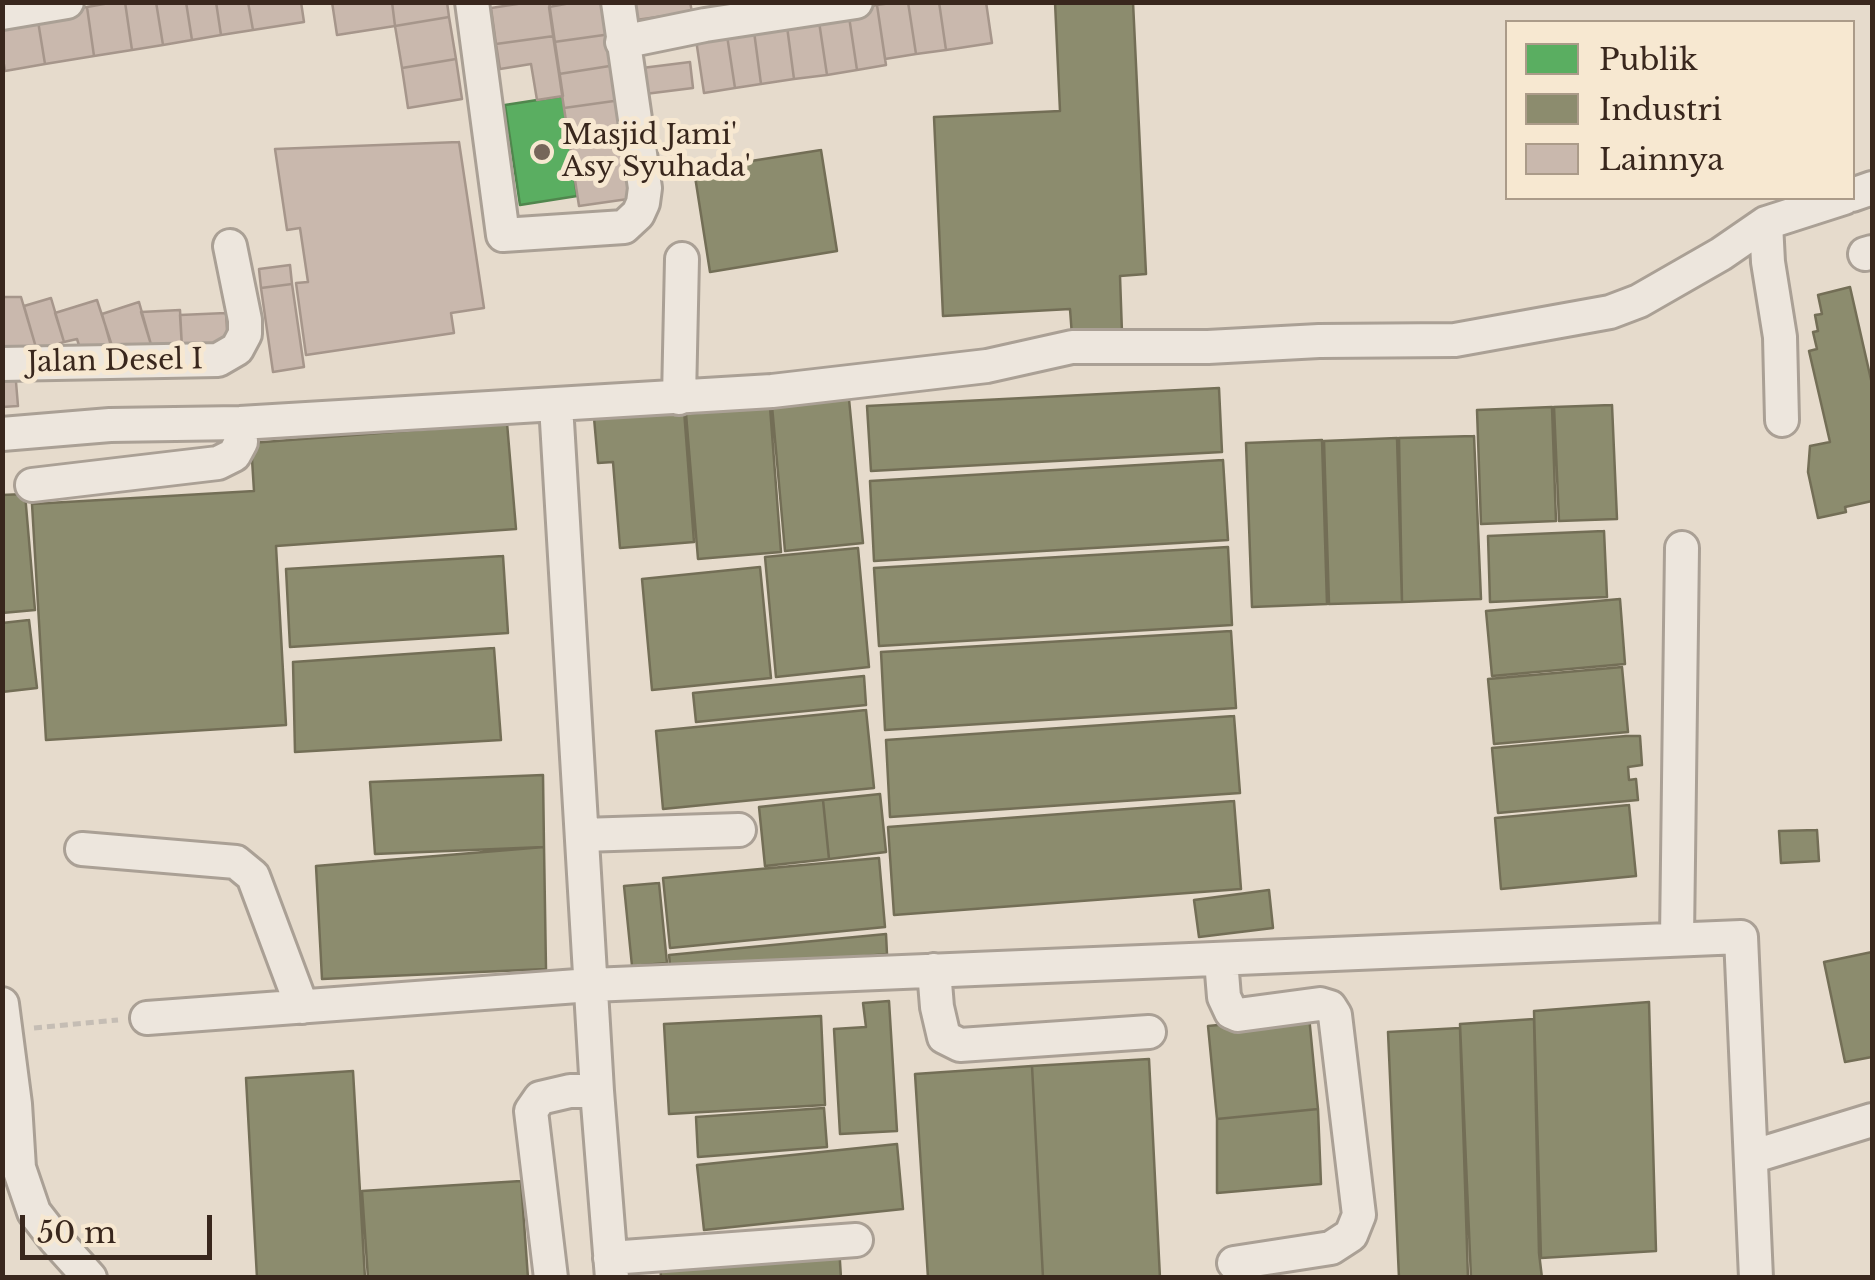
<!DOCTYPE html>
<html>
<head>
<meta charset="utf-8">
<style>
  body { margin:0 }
  #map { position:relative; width:1875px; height:1280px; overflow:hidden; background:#e6dbcc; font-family:"Libre Baskerville",serif }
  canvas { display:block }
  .frame { position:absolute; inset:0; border:5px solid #39271d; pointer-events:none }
  .legend { position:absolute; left:1505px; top:20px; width:350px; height:180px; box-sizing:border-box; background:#f7e8d1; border:2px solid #ab9b89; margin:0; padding:12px 18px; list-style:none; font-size:30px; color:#39271d }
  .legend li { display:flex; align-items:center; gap:20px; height:50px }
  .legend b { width:50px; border:2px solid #ab9b89 }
  .scale { position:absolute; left:20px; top:1215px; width:192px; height:45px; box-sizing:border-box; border:5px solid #39271d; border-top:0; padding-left:12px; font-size:30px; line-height:35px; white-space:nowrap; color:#39271d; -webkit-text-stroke:8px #f7e8d1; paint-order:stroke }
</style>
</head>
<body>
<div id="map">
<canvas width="1875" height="1280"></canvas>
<div class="frame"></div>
<ul class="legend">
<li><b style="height:28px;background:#5aae61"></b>Publik</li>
<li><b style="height:28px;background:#8c8c6e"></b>Industri</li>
<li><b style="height:28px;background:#c9b8ad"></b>Lainnya</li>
</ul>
<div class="scale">50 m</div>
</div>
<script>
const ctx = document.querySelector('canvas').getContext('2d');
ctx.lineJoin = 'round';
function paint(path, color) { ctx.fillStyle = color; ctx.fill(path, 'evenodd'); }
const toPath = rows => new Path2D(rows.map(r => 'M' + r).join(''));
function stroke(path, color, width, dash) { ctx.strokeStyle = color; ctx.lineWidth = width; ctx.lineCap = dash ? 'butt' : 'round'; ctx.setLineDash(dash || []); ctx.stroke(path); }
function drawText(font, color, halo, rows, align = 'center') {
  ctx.font = font + ' "Libre Baskerville",serif'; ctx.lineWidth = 10; ctx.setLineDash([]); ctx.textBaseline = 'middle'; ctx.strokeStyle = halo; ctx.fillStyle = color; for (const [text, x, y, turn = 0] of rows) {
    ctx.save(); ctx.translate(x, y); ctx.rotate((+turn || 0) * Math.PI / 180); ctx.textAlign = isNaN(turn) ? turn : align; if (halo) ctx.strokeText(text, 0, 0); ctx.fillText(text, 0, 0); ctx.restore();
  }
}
const public = toPath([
  [563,96,577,196,520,205,505,105,563,96]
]);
const industry = toPath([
  [1055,2,1133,2,1146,274,1120,276,1122,333,1072,336,1070,309,943,316,934,117,1060,111,1055,2],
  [821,150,837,251,710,272,694,170,821,150],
  [1850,287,1872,384,1872,501,1845,507,1846,512,1818,518,1808,472,1810,446,1830,442,1809,351,1817,349,1813,332,1818,331,1815,315,1822,314,1818,295,1850,287],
  [1219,388,1222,452,871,471,867,406,1219,388],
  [849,399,863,543,785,551,772,406,849,399],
  [1612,405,1617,519,1559,521,1554,407,1612,405],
  [770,407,781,552,698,559,686,414,770,407],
  [1552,407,1556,521,1481,524,1477,410,1552,407],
  [684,410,694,542,620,548,613,462,598,463,594,418,684,410],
  [507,423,516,529,276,546,286,725,46,740,32,504,254,491,251,443,507,423],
  [1474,436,1481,599,1402,602,1399,438,1474,436],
  [1397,438,1402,602,1329,604,1324,441,1397,438],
  [1322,440,1327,604,1252,607,1246,443,1322,440],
  [1223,460,1228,540,874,561,870,481,1223,460],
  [25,494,35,610,2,613,2,495,25,494],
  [1604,531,1607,597,1490,602,1488,536,1604,531],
  [1228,547,1232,625,879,646,874,568,1228,547],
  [858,548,869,667,776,677,765,557,858,548],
  [503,556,508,633,290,647,286,569,503,556],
  [760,567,771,678,652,690,642,579,760,567],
  [1620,599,1625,664,1492,676,1486,611,1620,599],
  [29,620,37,688,2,692,2,623,29,620],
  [1231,631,1236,708,885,730,881,652,1231,631],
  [494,648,501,740,295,752,293,662,494,648],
  [1622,667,1628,732,1494,744,1488,679,1622,667],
  [864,676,866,705,696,722,693,693,864,676],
  [866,710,874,788,663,809,656,731,866,710],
  [1234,716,1240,793,890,817,886,740,1234,716],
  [1626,736,1640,736,1642,765,1628,767,1629,780,1636,779,1638,800,1498,813,1492,748,1626,736],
  [543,775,544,847,375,854,370,782,543,775],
  [880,794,886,852,829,859,823,800,880,794],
  [823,800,829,859,765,866,759,807,823,800],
  [1234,801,1241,889,894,915,888,827,1234,801],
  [1629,805,1636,876,1501,889,1495,818,1629,805],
  [1817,830,1819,861,1781,863,1779,831,1817,830],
  [544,847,546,969,322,979,316,866,544,847],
  [879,858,885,927,670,948,663,878,879,858],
  [659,883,667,963,632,966,624,886,659,883],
  [1269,890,1273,928,1199,937,1194,900,1269,890],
  [886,934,887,954,671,975,669,955,886,934],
  [1872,952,1872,1057,1845,1062,1824,962,1872,952],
  [889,1001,897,1131,840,1134,834,1029,866,1027,863,1003,889,1001],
  [1649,1002,1656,1251,1541,1258,1534,1011,1649,1002],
  [821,1016,825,1105,669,1114,664,1024,821,1016],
  [1309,1016,1318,1109,1217,1119,1208,1026,1309,1016],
  [1534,1019,1539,1253,1542,1278,1471,1278,1460,1024,1534,1019],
  [1460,1028,1468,1278,1399,1278,1388,1032,1460,1028],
  [1149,1059,1160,1278,1043,1278,1032,1066,1149,1059],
  [1032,1066,1043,1278,928,1278,915,1074,1032,1066],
  [353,1071,365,1278,257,1278,246,1078,353,1071],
  [824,1108,827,1147,698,1157,696,1117,824,1108],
  [1318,1109,1321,1184,1217,1193,1217,1119,1318,1109],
  [897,1144,903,1209,704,1230,697,1165,897,1144],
  [521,1181,528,1278,368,1278,362,1191,521,1181],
  [839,1246,841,1278,661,1278,660,1257,839,1246]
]);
const building = toPath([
  [115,2,125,2,132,50,94,56,87,7,115,2],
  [125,2,156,2,163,45,132,50,125,2],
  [156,2,186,2,192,40,163,45,156,2],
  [186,2,216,2,221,35,192,40,186,2],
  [216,2,248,2,253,30,221,35,216,2],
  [248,2,301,2,304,22,253,30,248,2],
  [332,2,392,2,395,26,337,35,332,2],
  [392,2,447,2,449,17,395,26,392,2],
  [530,2,549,2,554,36,496,44,491,8,530,2],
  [576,2,606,2,611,34,554,42,549,7,576,2],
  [634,2,690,2,692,12,636,20,634,2],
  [898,2,908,2,916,54,885,59,877,5,898,2],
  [908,2,939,2,946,50,916,54,908,2],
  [939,2,986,2,992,43,946,50,939,2],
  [877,5,886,65,857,70,848,10,877,5],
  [87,7,94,56,45,64,37,15,87,7],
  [848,10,857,70,827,75,818,15,848,10],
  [37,15,45,64,5,71,2,53,2,20,37,15],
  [818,15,827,75,794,79,786,19,818,15],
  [449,17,456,59,402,68,395,26,449,17],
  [786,19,794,79,761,84,753,24,786,19],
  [753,24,761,84,735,88,726,29,753,24],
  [726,29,735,88,704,93,695,33,726,29],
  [611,34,616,65,559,74,554,42,611,34],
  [554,36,563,96,537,100,531,64,500,69,496,44,554,36],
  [456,59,462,99,408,108,402,68,456,59],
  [690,62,693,88,645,94,642,68,690,62],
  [616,65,621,100,564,108,559,74,616,65],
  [621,100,635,198,579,206,564,108,621,100],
  [459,142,484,308,451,313,454,333,306,355,296,283,308,282,300,228,287,230,275,149,459,142],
  [290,265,292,284,261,288,259,269,290,265],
  [292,284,304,367,273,372,261,288,292,284],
  [2,297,21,297,37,351,2,351,2,297],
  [51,298,64,342,37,351,24,306,51,298],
  [97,300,113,349,83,358,77,339,64,342,55,313,97,300],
  [139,302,152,348,115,360,102,314,139,302],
  [180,310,182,348,152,348,141,312,180,310],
  [226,313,228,346,182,348,180,315,226,313],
  [15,370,18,406,2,407,2,371,15,370]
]);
const path = toPath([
  [34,1028,118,1020]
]);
const minor = toPath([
  [472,2,503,235,624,227,638,214,643,203,645,188,618,2],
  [2,13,67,2],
  [622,42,705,25,856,2],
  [1852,195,1872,188],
  [1766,223,1768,262,1780,337,1782,420],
  [1865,254,1872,252],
  [2,364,218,360,237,349,245,334,245,320,230,246],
  [679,398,682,259],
  [556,405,597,1091,612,1278],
  [2,434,110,425,240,423,772,391,987,366,1072,347,1208,347,1319,341,1455,340,1610,312,1639,301,1721,254,1766,223,1844,198],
  [32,485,218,463,234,455,241,442,240,423],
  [582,835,739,830],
  [82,849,236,862,253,876,302,1007],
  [1677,938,1682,548],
  [1221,960,1224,997,1231,1012,1238,1015,1320,1004,1330,1007,1335,1015,1359,1215,1351,1235,1331,1248,1234,1263],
  [934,970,937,1007,944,1037,960,1045,1149,1032],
  [2,1004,15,1104,19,1168,34,1212,55,1239,90,1278],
  [147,1018,591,985,1741,937,1756,1278],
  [1751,1157,1872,1120],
  [610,1258,856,1240],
  [551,1278,531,1111,540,1098,570,1091,597,1091]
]);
const markers = [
  [542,152,10,"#76665a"]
];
const poiNames = [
  ["Masjid Jami'",562,136],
  ["Asy Syuhada'",562,168]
];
const streetNames = [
  ["Jalan Desel I",115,362,-1]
];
paint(public, '#5aae61');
stroke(public, '#50864d', 2.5);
paint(industry, '#8c8c6e');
stroke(industry, '#736e56', 2.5);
paint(building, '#c9b8ad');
stroke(building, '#a6968b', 2.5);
stroke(minor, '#aaa095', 38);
stroke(path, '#c5bdb4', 5, [8, 5]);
stroke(minor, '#ede6dd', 32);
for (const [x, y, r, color] of markers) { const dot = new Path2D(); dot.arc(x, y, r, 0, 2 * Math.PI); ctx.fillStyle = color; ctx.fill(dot); stroke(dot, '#f7e8d1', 4); }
drawText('28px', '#39271d', '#f7e8d1', poiNames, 'left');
drawText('28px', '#39271d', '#f7e8d1', streetNames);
</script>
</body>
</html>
